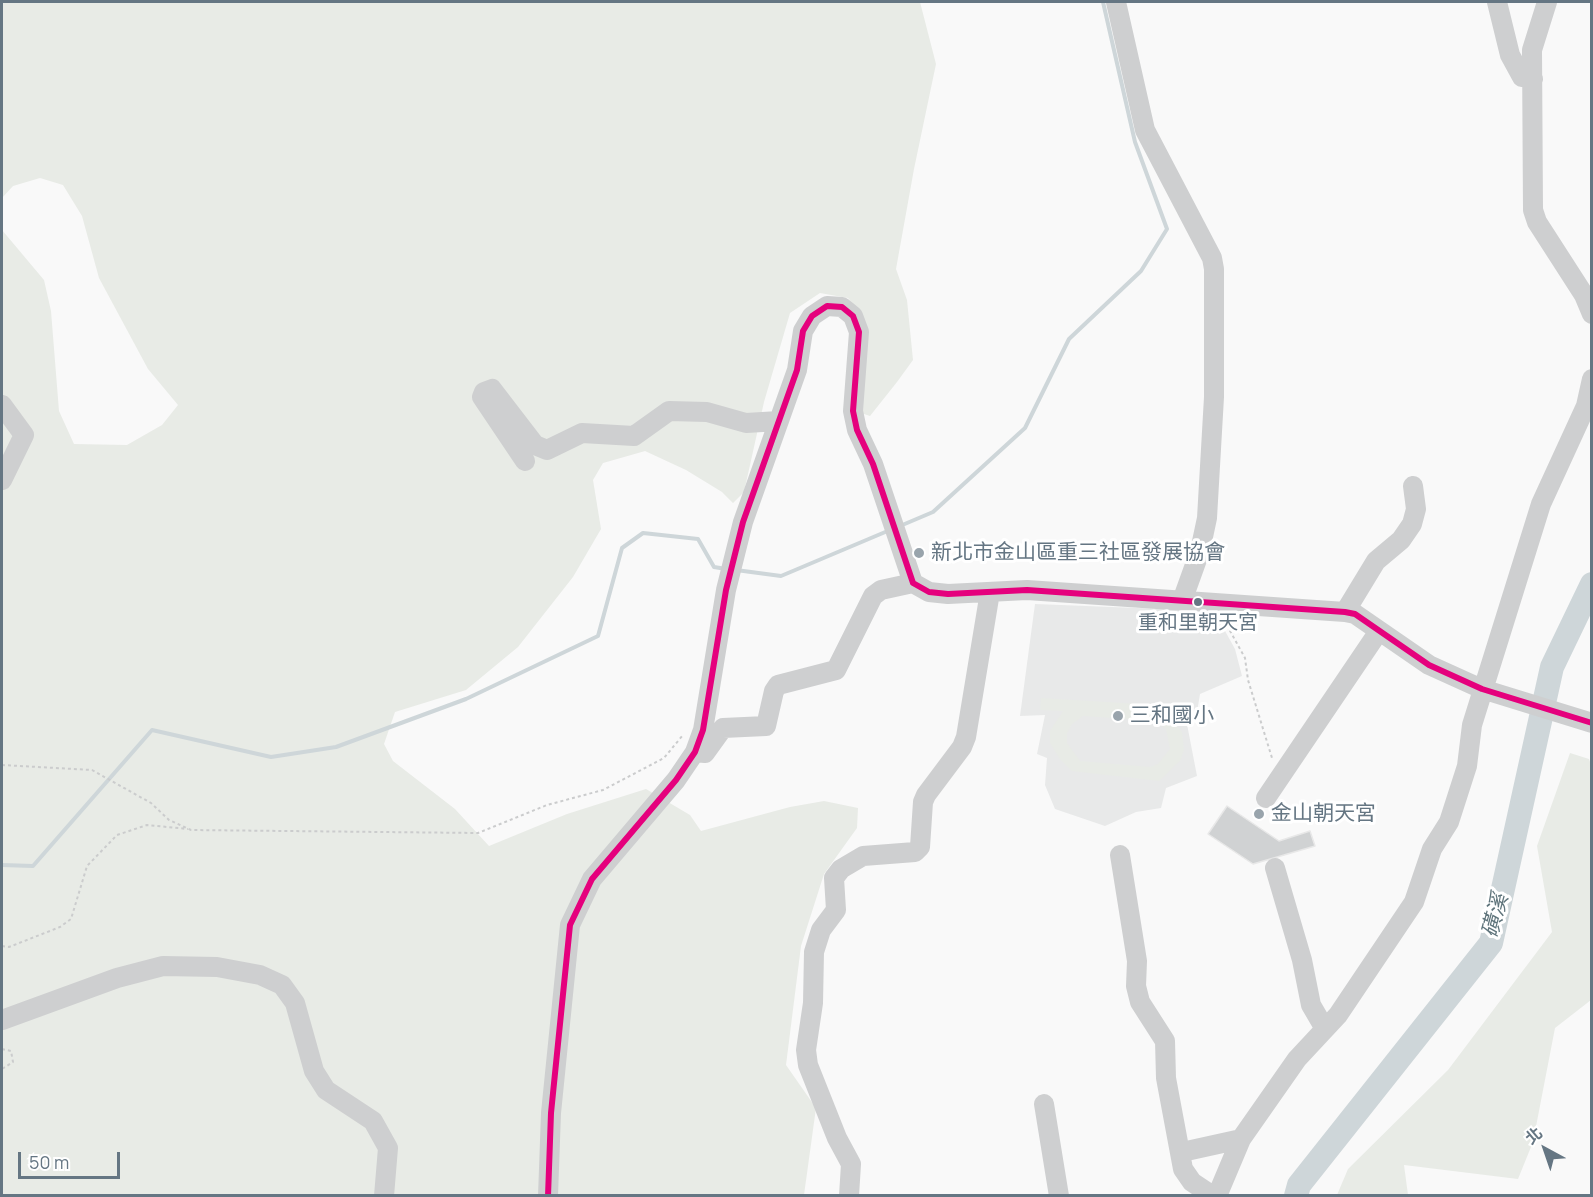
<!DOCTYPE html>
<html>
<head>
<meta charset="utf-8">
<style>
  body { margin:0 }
  #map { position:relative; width:1593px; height:1197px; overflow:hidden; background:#f9f9f9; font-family:Manrope,"Noto Sans TC",sans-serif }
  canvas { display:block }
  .frame { position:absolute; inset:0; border:3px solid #657683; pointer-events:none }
  .north { position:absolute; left:1515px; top:1119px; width:60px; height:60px; -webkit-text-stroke:4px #fff; paint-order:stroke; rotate:320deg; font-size:16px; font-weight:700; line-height:24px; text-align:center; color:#657683 }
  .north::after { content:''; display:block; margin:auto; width:21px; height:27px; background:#657683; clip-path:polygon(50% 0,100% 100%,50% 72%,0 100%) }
  .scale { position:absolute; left:18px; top:1152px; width:102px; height:27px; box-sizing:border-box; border:3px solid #657683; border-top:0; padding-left:8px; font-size:18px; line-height:21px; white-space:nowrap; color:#657683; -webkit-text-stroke:4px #fff; paint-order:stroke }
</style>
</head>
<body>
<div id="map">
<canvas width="1593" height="1197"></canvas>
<div class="frame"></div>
<div class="north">北</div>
<div class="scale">50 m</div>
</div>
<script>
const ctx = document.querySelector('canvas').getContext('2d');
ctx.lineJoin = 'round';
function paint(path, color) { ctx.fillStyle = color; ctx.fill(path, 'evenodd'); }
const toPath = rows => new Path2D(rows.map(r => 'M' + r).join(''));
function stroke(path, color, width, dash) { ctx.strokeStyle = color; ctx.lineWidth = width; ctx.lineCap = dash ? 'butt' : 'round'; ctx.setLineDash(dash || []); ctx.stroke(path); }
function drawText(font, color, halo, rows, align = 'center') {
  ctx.font = font + ' Manrope,"Noto Sans TC",sans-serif'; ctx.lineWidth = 6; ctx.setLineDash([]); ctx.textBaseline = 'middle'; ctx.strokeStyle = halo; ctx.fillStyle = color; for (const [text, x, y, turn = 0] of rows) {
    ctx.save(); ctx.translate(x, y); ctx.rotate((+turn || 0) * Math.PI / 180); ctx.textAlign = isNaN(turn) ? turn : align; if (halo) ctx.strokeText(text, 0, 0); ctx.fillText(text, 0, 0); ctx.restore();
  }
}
const built = toPath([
  [1035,604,1214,611,1235,649,1242,676,1200,694,1197,712,1186,719,1197,776,1166,788,1161,808,1136,812,1105,826,1055,809,1045,785,1047,758,1037,754,1045,715,1020,716]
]);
const green = toPath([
  [2,2,920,2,936,64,914,169,896,269,907,300,913,360,897,382,870,416,861,413,860,312,848,298,820,293,790,313,764,402,744,492,733,503,722,492,686,470,645,451,603,463,593,480,601,529,573,577,518,647,466,690,395,712,384,744,393,761,455,809,489,846,567,814,646,789,690,815,701,831,790,807,824,801,858,808,857,828,824,874,801,946,786,1065,816,1108,804,1195,2,1195,2,230,44,280,51,311,59,411,74,444,127,445,162,425,178,405,148,369,99,278,82,216,63,185,40,178,13,186,2,198],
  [1041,698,1156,705,1182,732,1184,750,1180,761,1159,781,1072,771,1060,759,1050,743,1050,731,1063,711,1040,710],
  [1083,716,1157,721,1166,729,1170,749,1158,764,1150,767,1080,761,1067,743,1067,733,1072,724],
  [1570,753,1589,759,1591,765,1591,1000,1555,1028,1533,1142,1518,1179,1404,1165,1408,1195,1337,1195,1348,1169,1448,1070,1552,932,1537,846]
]);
const stream = toPath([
  [900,526,933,512,1025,428,1069,339,1141,271,1167,229,1135,142,1103,2],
  [736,570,781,576,890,530],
  [2,865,33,866,152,730,271,757,336,747,466,699,598,636,622,548,643,533,698,539,714,567,726,569]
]);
const river = toPath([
  [1296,1196,1299,1185,1491,943,1552,667,1592,584]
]);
const building = toPath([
  [1227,806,1279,841,1310,831,1315,846,1253,864,1208,834,1227,806]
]);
const path = toPath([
  [1224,620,1245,658,1248,680,1272,758],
  [2,765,92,770,151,803,169,820,191,830,478,833,547,805,603,790,664,758,683,735],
  [2,946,9,947,60,927,71,919,87,866,117,835,147,825,188,829],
  [2,1049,11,1051,13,1062,2,1069]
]);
const minor = toPath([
  [1116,2,1145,130,1212,258,1214,269,1214,397,1207,518,1200,551,1182,601],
  [1497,2,1510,55,1522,77,1533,79],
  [1547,2,1532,50,1533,210,1537,222,1584,295,1592,314],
  [2,405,24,435,2,480],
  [525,461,482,397,484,392,492,389,535,445,547,450,582,433,634,436,669,411,707,412,746,423,779,421],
  [1345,612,1376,561,1401,540,1412,524,1416,509,1413,486],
  [695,752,705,753,723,728,766,726,774,691,778,685,836,670,873,596,881,590,913,583],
  [1266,798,1379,631],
  [1120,855,1137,961,1136,986,1140,1002,1165,1041,1166,1078,1183,1169,1192,1182,1213,1196],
  [1275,868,1302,960,1311,1005,1325,1029],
  [2,1020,117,978,163,966,217,967,260,975,282,985,295,1003,314,1071,326,1090,373,1121,388,1148,384,1196],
  [1044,1104,1059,1196],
  [1182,1152,1241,1139,1297,1059,1338,1015,1414,902,1432,849,1449,822,1467,766,1472,725,1541,504,1586,406,1592,379],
  [548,1196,551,1113,570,925,592,879,676,780,695,752,703,730,726,590,743,522,797,370,803,331,812,316,827,306,842,307,853,316,859,332,853,411,857,430,873,464,913,583,929,592,948,594,1027,590,1345,612,1355,614,1429,665,1482,689,1592,723],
  [849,1196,851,1164,837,1138,808,1065,806,1050,813,1003,814,952,821,930,836,910,834,878,841,869,863,856,915,852,920,847,923,802,926,795,962,747,966,737,990,592],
  [1217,1196,1241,1139]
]);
const bus1 = toPath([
  [548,1196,551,1113,570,925,592,879,676,780,695,752,703,730,726,590,743,522,797,370,803,331,812,316,827,306,842,307,853,316,859,332,853,411,857,430,873,464,913,583,929,592,948,594,1027,590,1345,612,1355,614,1429,665,1482,689,1592,723]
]);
const markers = [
  [919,553,6,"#99a4ac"],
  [1198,602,5,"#657683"],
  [1118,716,6,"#99a4ac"],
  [1259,814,6,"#99a4ac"]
];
const busNames = [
  ["重和里朝天宮",1198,623]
];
const poiNames = [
  ["新北市金山區重三社區發展協會",931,553],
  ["三和國小",1130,716],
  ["金山朝天宮",1271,814]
];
const waterNames = [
  ["磺溪",1496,916,-75]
];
paint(built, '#e8e9e9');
paint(green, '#e8ebe6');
stroke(stream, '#ced6d9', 4);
stroke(river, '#ced6d9', 24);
paint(building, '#d0d2d3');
stroke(building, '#e8e8e8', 1.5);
stroke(path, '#cbcccd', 2, [3, 3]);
stroke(minor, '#cecfd0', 20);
stroke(bus1, '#e5007d', 6);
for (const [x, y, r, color] of markers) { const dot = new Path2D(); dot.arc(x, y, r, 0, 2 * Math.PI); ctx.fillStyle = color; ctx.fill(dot); stroke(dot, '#fff', 2); }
drawText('20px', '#657683', '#fff', busNames);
drawText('21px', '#657683', '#fff', poiNames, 'left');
drawText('italic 22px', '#60757c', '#fff', waterNames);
</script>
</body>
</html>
